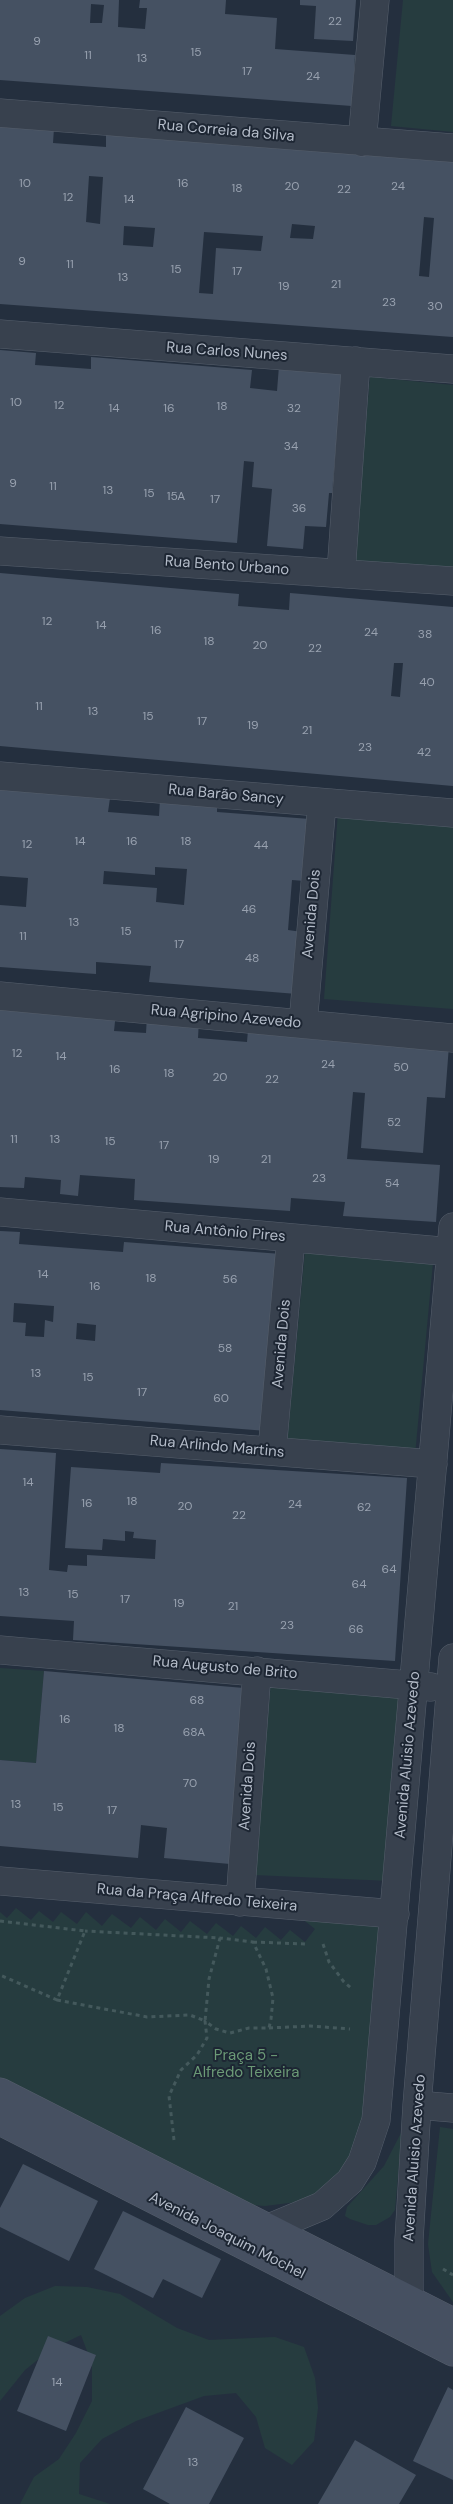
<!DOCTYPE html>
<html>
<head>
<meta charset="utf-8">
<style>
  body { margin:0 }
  canvas { display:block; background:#242f3e }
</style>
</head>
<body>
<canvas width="453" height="2504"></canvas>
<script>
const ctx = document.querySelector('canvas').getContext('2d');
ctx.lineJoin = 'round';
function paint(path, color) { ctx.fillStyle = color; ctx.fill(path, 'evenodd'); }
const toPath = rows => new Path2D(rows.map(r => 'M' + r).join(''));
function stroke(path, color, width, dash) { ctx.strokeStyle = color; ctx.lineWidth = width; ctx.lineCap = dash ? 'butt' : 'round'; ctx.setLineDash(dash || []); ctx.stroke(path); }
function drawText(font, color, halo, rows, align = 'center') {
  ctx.font = font + ' "DM Sans",sans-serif'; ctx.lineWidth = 4; ctx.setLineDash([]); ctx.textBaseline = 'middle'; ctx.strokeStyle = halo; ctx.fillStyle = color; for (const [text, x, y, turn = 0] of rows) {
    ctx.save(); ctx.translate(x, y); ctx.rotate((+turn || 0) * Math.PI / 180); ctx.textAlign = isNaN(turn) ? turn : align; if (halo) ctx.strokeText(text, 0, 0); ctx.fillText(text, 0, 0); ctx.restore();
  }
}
const green = toPath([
  [403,0,453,0,453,132,391,126],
  [370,377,453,385,453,576,353,569],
  [338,812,453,821,453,1009,324,999],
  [305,1251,433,1262,415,1455,287,1444],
  [0,1668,44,1671,36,1763,0,1760],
  [271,1682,405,1694,391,1881,254,1875],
  [16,1908,31,1920,39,1911,53,1922,61,1912,77,1924,86,1912,102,1926,112,1914,131,1928,140,1917,156,1930,165,1919,181,1932,190,1921,207,1934,216,1923,233,1936,241,1926,256,1938,265,1927,281,1940,290,1930,305,1942,315,1929,300,1917,381,1926,368,2127,340,2179,305,2201,265,2206,240,2204,0,2078,0,1912,7,1918],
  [440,2127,453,2129,453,2302,432,2272,428,2244],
  [402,2131,395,2210,390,2217,376,2225,368,2225,350,2219,345,2216,347,2207,384,2166],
  [55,2286,87,2287,120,2294,177,2328,209,2340,275,2337,304,2347,315,2378,318,2408,314,2441,292,2465,265,2448,256,2417,236,2393,204,2396,136,2421,102,2439,80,2463,79,2494,110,2504,121,2504,20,2504,34,2477,59,2459,76,2433,92,2401,92,2364,81,2335,50,2350,25,2370,0,2401,0,2316,25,2298]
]);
const building = toPath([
  [0,0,119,0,118,27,145,29,147,8,139,8,140,0,226,0,225,14,277,18,275,49,355,55,352,106,0,80],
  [91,4,104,5,102,23,90,23],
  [300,0,356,0,353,41,314,39,316,6,300,5],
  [0,125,54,128,53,143,106,147,106,133,453,159,453,337,0,304],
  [89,176,103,177,100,224,86,222],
  [424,217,434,218,429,277,419,276],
  [292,224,315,226,313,239,290,238],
  [124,226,155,228,153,247,123,245],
  [204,232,263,236,261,251,216,248,213,294,199,293],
  [0,350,36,353,35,365,91,369,91,357,252,370,250,388,277,391,279,366,342,371,332,493,329,493,326,527,305,526,303,549,267,546,272,489,252,487,254,462,244,461,237,543,0,524],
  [0,573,239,594,238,606,289,610,290,593,453,607,453,786,0,746],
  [394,663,403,663,400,697,391,696],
  [0,789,110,798,108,812,159,816,160,800,217,804,217,812,310,819,305,881,292,880,288,930,302,932,297,994,149,982,151,966,96,962,96,974,0,967,0,905,26,907,28,878,0,876],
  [155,867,187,869,184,905,156,902,157,888,103,884,104,871,155,875],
  [0,1004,116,1012,114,1031,146,1033,147,1016,199,1020,198,1038,247,1042,248,1030,449,1045,445,1098,427,1097,423,1153,361,1148,365,1093,353,1092,347,1159,440,1165,436,1222,343,1216,345,1202,291,1198,290,1211,134,1200,135,1179,80,1175,78,1196,60,1194,61,1180,25,1177,24,1188,0,1187],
  [0,1231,20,1232,19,1244,123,1252,124,1242,281,1254,267,1431,0,1410],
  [14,1303,54,1306,53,1322,45,1320,44,1337,25,1336,26,1323,13,1322],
  [77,1323,96,1325,95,1341,76,1339],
  [0,1449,56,1453,49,1570,67,1572,68,1565,87,1566,87,1555,155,1559,156,1540,133,1538,134,1532,125,1531,125,1541,103,1539,102,1550,65,1548,71,1467,160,1473,161,1463,407,1478,395,1661,73,1640,74,1621,0,1616],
  [44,1671,244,1688,230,1864,164,1858,167,1828,141,1825,138,1858,0,1846,0,1760,36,1763],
  [23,2164,98,2201,69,2261,0,2227,0,2208],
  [123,2211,221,2259,202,2298,163,2279,153,2298,94,2269],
  [48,2336,96,2355,66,2431,17,2411],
  [448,2387,453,2390,453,2480,413,2461],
  [186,2407,244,2438,209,2504,170,2504,143,2489],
  [355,2440,416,2475,399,2504,318,2504]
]);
const path = toPath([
  [0,1921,85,1931,57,2000,0,1975],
  [253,1942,305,1944],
  [323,1944,329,1962,344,1982,351,1988],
  [57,2000,147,2017,190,2015,205,2021,209,1979,220,1938,85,1931],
  [269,2028,310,2026,350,2029],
  [174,2140,169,2096,181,2070,197,2055,207,2038,205,2021,216,2029,230,2033,249,2028,269,2028,271,2019,273,1998,266,1969,253,1942,220,1938],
  [443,2269,453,2275]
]);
const minor = toPath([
  [0,113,453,148],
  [362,142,375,0],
  [0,334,453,369],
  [0,551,453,581],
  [341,573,356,361],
  [0,776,453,813],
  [0,996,453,1038],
  [303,1024,322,803],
  [0,1212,453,1252],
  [0,1430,433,1464],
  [272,1451,291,1238],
  [0,1650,431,1687],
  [0,1881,395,1914],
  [240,1902,257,1671],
  [417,2105,453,2108],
  [267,2229,322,2206,350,2181,362,2162,376,2120,453,1227],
  [392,2315,409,2300,409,2240,417,2105,453,1658]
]);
const secondary = toPath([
  [0,2092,453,2322],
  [0,2121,453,2352]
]);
const numberNames = [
  ["22",335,22],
  ["9",37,42],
  ["15",196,53],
  ["11",88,56],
  ["13",142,59],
  ["17",247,72],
  ["24",313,77],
  ["10",25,184],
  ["16",183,184],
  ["20",292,187],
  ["24",398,187],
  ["18",237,189],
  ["22",344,190],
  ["12",68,198],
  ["14",129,200],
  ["9",22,262],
  ["11",70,265],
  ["15",176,270],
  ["17",237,272],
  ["13",123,278],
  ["21",336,285],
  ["19",284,287],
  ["23",389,303],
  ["30",435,307],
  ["10",16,403],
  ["12",59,406],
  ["18",222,407],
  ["14",114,409],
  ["16",169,409],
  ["32",294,409],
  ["34",291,447],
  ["9",13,484],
  ["11",53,487],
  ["13",108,491],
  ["15",149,494],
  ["15A",176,497],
  ["17",215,500],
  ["36",299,509],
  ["12",47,622],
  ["14",101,626],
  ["16",156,631],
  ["24",371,633],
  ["38",425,635],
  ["18",209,642],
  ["20",260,646],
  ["22",315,649],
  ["40",427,683],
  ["11",39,707],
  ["13",93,712],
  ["15",148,717],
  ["17",202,722],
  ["19",253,726],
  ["21",307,731],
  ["23",365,748],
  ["42",424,753],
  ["14",80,842],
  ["16",132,842],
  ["18",186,842],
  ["12",27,845],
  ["44",261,846],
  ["46",249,910],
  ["13",74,923],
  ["15",126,932],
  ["11",23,937],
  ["17",179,945],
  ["48",252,959],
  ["12",17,1054],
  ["14",61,1057],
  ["24",328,1065],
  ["50",401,1068],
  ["16",115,1070],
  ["18",169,1074],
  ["20",220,1078],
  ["22",272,1080],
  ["52",394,1123],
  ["11",14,1140],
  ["13",55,1140],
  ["15",110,1142],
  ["17",164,1146],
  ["19",214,1160],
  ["21",266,1160],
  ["23",319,1179],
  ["54",392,1184],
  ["14",43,1275],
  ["18",151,1279],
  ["56",230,1280],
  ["16",95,1287],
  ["58",225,1349],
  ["13",36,1374],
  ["15",88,1378],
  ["17",142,1393],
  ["60",221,1399],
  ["14",28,1483],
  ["18",132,1502],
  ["16",87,1504],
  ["24",295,1505],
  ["20",185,1507],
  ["62",364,1508],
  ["22",239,1516],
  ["64",389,1570],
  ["64",359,1585],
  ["13",24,1593],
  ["15",73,1595],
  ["17",125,1600],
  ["19",179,1604],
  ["21",233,1607],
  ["23",287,1626],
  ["66",356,1630],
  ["68",197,1701],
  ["16",65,1720],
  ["18",119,1729],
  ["68A",194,1733],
  ["70",190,1784],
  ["13",16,1805],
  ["15",58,1808],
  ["17",112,1811],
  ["14",57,2383],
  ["13",193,2463]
];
const streetNames = [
  ["Rua Correia da Silva",226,131,5],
  ["Rua Carlos Nunes",227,352,4],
  ["Rua Bento Urbano",227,566,4],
  ["Rua Barão Sancy",226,795,5],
  ["Avenida Dois",312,914,-85],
  ["Rua Agripino Azevedo",226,1017,5],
  ["Rua Antônio Pires",225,1232,5],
  ["Avenida Dois",282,1344,-85],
  ["Rua Arlindo Martins",217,1447,5],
  ["Rua Augusto de Brito",225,1668,5],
  ["Avenida Aluisio Azevedo",408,1755,-85],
  ["Avenida Dois",248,1786,-86],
  ["Rua da Praça Alfredo Teixeira",197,1898,5],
  ["Avenida Aluisio Azevedo",415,2158,-86],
  ["Avenida Joaquim Mochel",227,2236,27]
];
const parkNames = [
  ["Praça 5 -",246,2056],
  ["Alfredo Teixeira",246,2073]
];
paint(green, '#263c3f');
paint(building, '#455162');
stroke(minor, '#565f6c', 29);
stroke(secondary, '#565f6c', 29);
stroke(path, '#44595c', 3, [4, 4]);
stroke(minor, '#38414e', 28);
stroke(secondary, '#465061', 28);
drawText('12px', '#98a1af', null, numberNames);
drawText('15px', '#b4bcc9', '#1d2633', streetNames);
drawText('15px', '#6b9a76', '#1d2633', parkNames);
</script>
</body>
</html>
